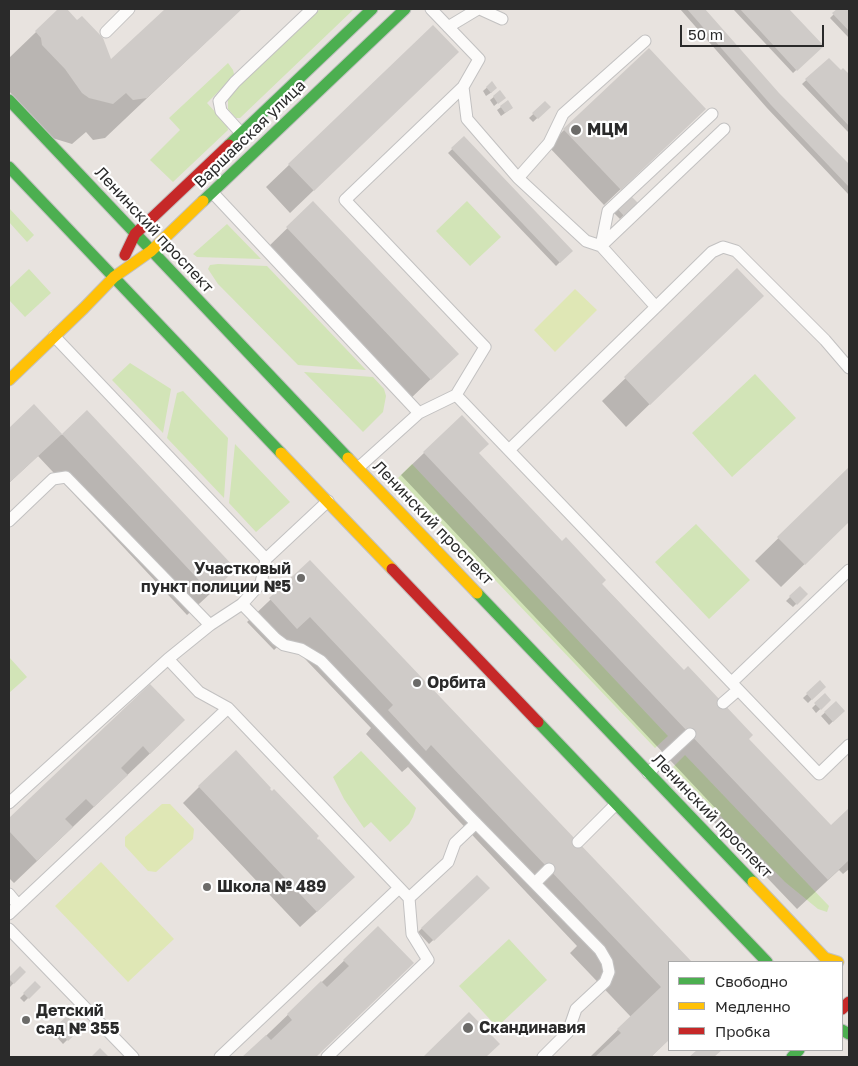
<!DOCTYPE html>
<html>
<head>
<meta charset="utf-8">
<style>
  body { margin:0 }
  #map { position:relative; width:858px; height:1066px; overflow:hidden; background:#e8e3df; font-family:"Golos Text",sans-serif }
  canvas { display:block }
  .frame { position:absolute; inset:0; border:10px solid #2a2a2a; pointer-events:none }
  .legend { position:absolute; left:668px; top:961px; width:175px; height:90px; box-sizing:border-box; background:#fff; border:1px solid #aaa; margin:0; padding:6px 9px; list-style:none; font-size:15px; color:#2a2a2a }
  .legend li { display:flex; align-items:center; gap:10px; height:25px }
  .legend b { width:25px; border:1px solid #aaa }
  .scale { position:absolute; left:680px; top:25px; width:144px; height:22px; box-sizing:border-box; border:2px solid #2a2a2a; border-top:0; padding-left:6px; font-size:15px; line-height:18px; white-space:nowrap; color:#2a2a2a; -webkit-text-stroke:4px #fff; paint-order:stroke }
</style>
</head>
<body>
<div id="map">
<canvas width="858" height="1066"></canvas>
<div class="frame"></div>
<ul class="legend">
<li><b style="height:6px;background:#4caf50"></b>Свободно</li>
<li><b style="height:6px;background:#ffc107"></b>Медленно</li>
<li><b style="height:6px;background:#c62828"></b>Пробка</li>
</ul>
<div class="scale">50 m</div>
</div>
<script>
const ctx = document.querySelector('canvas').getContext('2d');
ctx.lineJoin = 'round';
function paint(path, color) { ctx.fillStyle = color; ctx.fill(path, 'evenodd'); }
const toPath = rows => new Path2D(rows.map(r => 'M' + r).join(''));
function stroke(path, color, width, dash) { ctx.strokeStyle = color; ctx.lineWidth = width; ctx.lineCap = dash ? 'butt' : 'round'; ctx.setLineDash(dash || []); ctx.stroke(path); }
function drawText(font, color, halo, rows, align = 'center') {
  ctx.font = font + ' "Golos Text",sans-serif'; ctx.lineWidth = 4.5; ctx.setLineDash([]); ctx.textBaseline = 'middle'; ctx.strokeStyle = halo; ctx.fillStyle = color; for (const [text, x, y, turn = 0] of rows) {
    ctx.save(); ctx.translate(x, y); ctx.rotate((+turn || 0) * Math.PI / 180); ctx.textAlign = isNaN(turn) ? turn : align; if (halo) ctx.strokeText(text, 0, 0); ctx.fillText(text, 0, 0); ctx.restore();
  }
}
const green = toPath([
  [320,9,354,9,240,118,236,118,228,109,228,100,232,93],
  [228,63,233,70,234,74,232,78,207,103,227,125,228,130,173,182,150,160,180,130,169,118],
  [467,201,501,237,470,266,436,231],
  [9,208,34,235,27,242,9,222],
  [227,224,261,259,197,257,193,254],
  [218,264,267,266,366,370,298,365,218,284,208,269,210,265],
  [29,269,51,293,25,317,9,300,9,288],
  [130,363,171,389,163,433,112,380],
  [304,372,373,377,384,389,386,396,383,412,363,432],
  [755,374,796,418,732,477,692,433],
  [183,391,228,438,224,498,167,438,177,393],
  [235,444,290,502,256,532,229,503],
  [412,464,668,736,655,748,398,478],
  [696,524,750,580,709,619,655,562],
  [9,657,27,677,9,693],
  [361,751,416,808,413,817,409,824,390,842,371,822,364,828,344,799,333,777],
  [685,755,829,906,827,912,818,909,785,882,673,767],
  [509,939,547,980,497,1027,459,986]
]);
const pitch = toPath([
  [575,289,597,310,555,352,534,330],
  [162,804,170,804,194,829,193,839,156,872,148,871,125,846,125,837],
  [101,862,174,939,128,982,55,906]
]);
const shadow = toPath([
  [60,9,66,9,110,62,167,9,241,9,105,138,93,140,86,132,72,144,49,137,9,91,9,58],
  [680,9,703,9,778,94,849,165,849,195,767,108],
  [733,9,788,9,822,46,793,73],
  [839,9,849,9,849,38,830,18],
  [433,27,434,75,290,213,266,187],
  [829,59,841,72,843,70,849,76,849,133,802,84],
  [492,83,492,92,486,96,483,91],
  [500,92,500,101,494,106,490,100],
  [545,103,549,107,533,122,529,118],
  [501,107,512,108,501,116,497,110],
  [688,125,604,205,548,146,564,130],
  [464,138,571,251,556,266,448,153],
  [629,196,636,203,620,219,613,212],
  [313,203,434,376,407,402,264,251],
  [737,270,739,318,626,427,602,401],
  [34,406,62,435,87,412,212,592,187,615,38,456,9,483,9,429],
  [424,453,478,453,831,827,849,810,849,869,843,874,839,870,797,909,711,819,719,812,401,475],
  [849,469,849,521,781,587,755,561],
  [310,562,690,962,669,962,669,1039,651,1057,590,1057,631,1017,570,953,577,946,408,767,402,772,366,734,371,728,286,639,274,650,247,622],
  [800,587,806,594,793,607,786,601],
  [820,682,824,687,808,703,803,698],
  [150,686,161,743,14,883,9,878,9,820],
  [825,695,830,700,816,713,812,708],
  [836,703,844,711,829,725,821,716],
  [199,787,268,789,315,838,337,893,300,927,183,803],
  [477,876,488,888,429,944,418,932],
  [378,928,389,986,315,1057,244,1057],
  [20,968,24,972,10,987,9,979],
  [35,983,39,987,24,1002,20,998],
  [469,1014,498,1044,485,1057,425,1057],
  [67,1018,78,1029,63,1044,52,1032]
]);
const building = toPath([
  [58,9,67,9,77,20,82,16,103,38,111,59,165,9,242,9,147,98,133,100,126,93,113,104,89,98,82,93,65,69,42,45,41,38,35,31],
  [687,9,705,9,779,93,849,164,849,187,771,105],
  [740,9,789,9,824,46,797,71],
  [837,9,849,9,849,31,832,13],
  [433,25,459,52,314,191,288,164],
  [649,48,706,109,621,190,563,129],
  [829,58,841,70,843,68,849,74,849,126,805,79],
  [492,81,497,88,491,93,486,87],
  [500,90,506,98,498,104,493,96],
  [508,100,513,108,505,113,500,106],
  [545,101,551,107,538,119,532,113],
  [464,136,573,251,560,263,451,148],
  [629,194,638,203,624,216,616,207],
  [313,201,459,354,431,380,286,227],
  [737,268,764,296,650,405,624,377],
  [34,404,62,434,9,483,9,428],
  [87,410,236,569,211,593,62,434],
  [462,415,489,444,479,453,562,541,566,537,606,580,602,584,684,670,688,666,753,735,749,739,831,825,849,808,849,860,828,880,423,452],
  [849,467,849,522,805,565,777,537],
  [310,560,692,962,669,962,669,1040,651,1057,595,1057,621,1033,617,1029,661,987,431,745,426,751,388,710,393,705,310,617,297,629,269,598],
  [800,586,808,594,797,605,789,596],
  [820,680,826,687,812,700,806,693],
  [150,684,185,720,150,754,143,746,121,768,128,775,94,807,86,799,65,819,73,827,37,861,9,831,9,818],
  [825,693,831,700,821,710,814,703],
  [836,701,845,711,833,722,824,712],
  [236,750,271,788,270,789,272,791,274,789,319,836,317,838,318,840,319,839,355,877,317,912,198,786],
  [477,875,490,888,434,941,421,928],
  [378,926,414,963,316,1057,242,1057,266,1035,271,1040,292,1020,287,1014,321,981,327,987,349,966,343,960],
  [20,966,26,972,14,984,9,979,9,977],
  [35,981,41,987,29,999,23,993],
  [469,1012,500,1044,486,1057,423,1057],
  [67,1016,80,1030,68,1041,55,1027],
  [100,1048,109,1057,91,1057],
  [697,1050,722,1050,714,1057,689,1057]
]);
const lane = toPath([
  [480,9,502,19],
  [448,27,478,9],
  [106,32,129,9],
  [463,87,467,119,518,178,586,241,601,246,656,307,712,252,723,247,736,251,825,340,849,368],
  [241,133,221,111,219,101,235,82,312,9],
  [518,178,549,143,563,114,645,41],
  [212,192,419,413],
  [601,246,608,211,712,114],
  [601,246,724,129],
  [54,336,266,559],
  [456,395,819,774,849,745],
  [509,450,656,307],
  [358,468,419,413,456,395,485,347,345,200,463,87,479,59,431,9],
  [9,521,53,479,66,477,210,625],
  [242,604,276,639,284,645,301,649,321,661,468,815,600,950,607,962,609,972,605,982,576,1009,568,1032,543,1057],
  [168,659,199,692,228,708,409,898,412,934,428,960,327,1057],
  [732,682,849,570],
  [723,703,738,690],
  [648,773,690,734],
  [9,803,168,659,210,625,242,604,261,583,266,559,328,501],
  [578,842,616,804],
  [535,883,549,869],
  [9,894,18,905],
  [409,898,448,862,455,843,476,823],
  [9,914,228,708],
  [9,929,133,1057],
  [220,1057,399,888]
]);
const fast = toPath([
  [9,100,348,458],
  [229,145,372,9],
  [9,167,281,453],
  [203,201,405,9],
  [477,593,753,882],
  [538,722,767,962],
  [842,1030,849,1034],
  [792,1057,799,1050]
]);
const slow = toPath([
  [9,380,84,308,114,277,151,251,203,201],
  [281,453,392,569],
  [348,458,477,593],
  [753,882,825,958,838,962]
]);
const jam = toPath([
  [125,255,135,234,229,145],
  [392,569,538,722],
  [842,1009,849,1002]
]);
const markers = [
  [576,130,6,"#6c6b69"],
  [301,578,5,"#6c6b69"],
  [417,683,5,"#6c6b69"],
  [207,887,5,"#6c6b69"],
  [26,1020,5,"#6c6b69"],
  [468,1028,6,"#6c6b69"]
];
const poiNames = [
  ["МЦМ",587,130],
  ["Участковый",291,569,"right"],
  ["пункт полиции №5",291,587,"right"],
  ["Орбита",427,683],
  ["Школа № 489",217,887],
  ["Детский",36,1011],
  ["сад № 355",36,1029],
  ["Скандинавия",479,1028]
];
const streetNames = [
  ["Варшавская улица",250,134,-44],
  ["Ленинский проспект",154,230,47],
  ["Ленинский проспект",433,523,46],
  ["Ленинский проспект",712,816,46]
];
paint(green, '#d2e4b7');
paint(pitch, '#dfe7b5');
paint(shadow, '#0003');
paint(building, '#cfcbc8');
stroke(lane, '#c2c1c1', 13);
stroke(fast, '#c2c1c1', 13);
stroke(slow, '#c2c1c1', 13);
stroke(jam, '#c2c1c1', 13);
stroke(lane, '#fcfbfa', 11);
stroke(fast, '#4caf50', 11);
stroke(slow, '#ffc107', 11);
stroke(jam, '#c62828', 11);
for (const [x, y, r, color] of markers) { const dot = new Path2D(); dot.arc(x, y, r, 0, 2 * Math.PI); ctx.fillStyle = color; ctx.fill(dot); stroke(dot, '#fff', 2); }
drawText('bold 16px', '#2a2a2a', '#fff', poiNames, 'left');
drawText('16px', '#2a2a2a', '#fff', streetNames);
</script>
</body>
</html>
